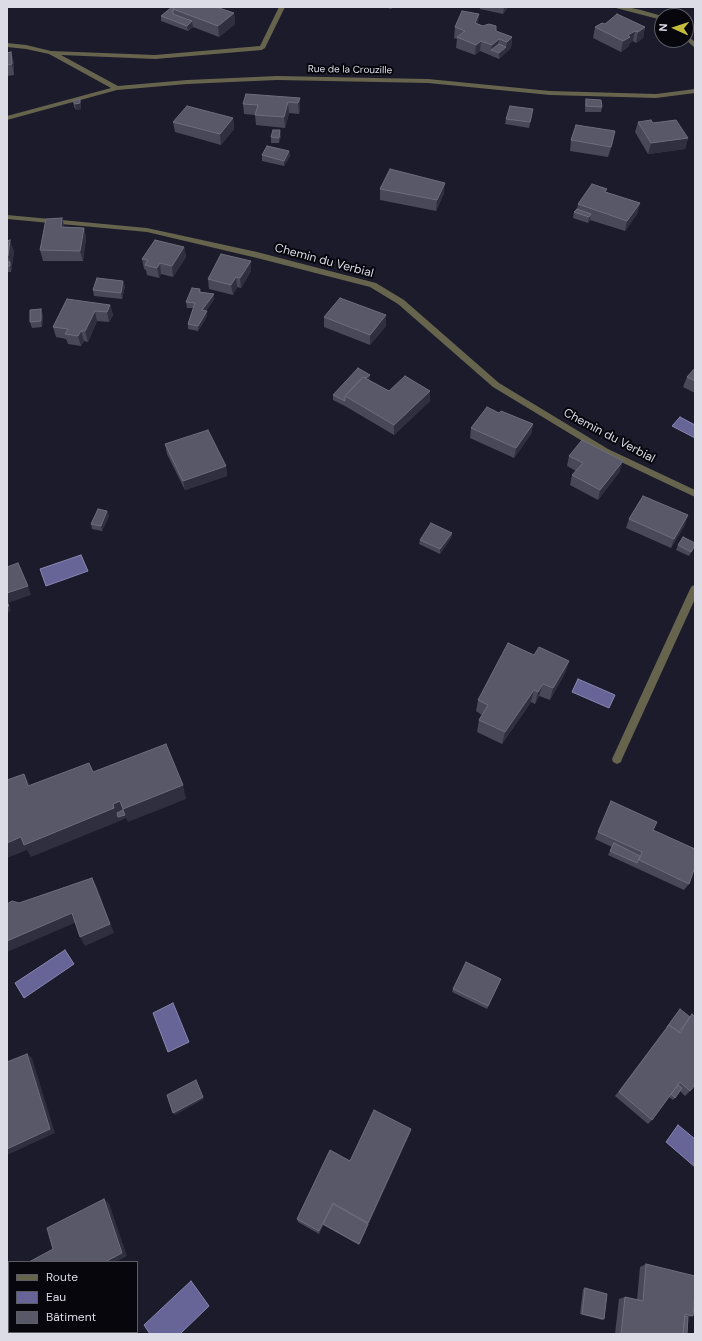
<!DOCTYPE html>
<html>
<head>
<meta charset="utf-8">
<style>
  body { margin:0 }
  #map { position:relative; width:702px; height:1341px; overflow:hidden; background:#1b1b2b; font-family:"DM Sans",sans-serif }
  canvas { display:block }
  .frame { position:absolute; inset:0; border:8px solid #dcdce7; pointer-events:none }
  .legend { position:absolute; left:8px; top:1261px; width:130px; height:72px; box-sizing:border-box; background:#07060d; border:1px solid #5c5c64; margin:0; padding:5px 7px; list-style:none; font-size:12px; color:#dcdce7 }
  .legend li { display:flex; align-items:center; gap:8px; height:20px }
  .legend b { width:20px; border:1px solid #5c5c64 }
  .north { position:absolute; left:654px; top:8px; width:40px; height:40px; box-sizing:border-box; background:#07060d; border:1px solid #5c5c64; border-radius:50%; rotate:273deg; font-size:11px; font-weight:700; line-height:16px; text-align:center; color:#dcdce7 }
  .north::after { content:''; display:block; margin:auto; width:14px; height:18px; background:#c6bc3c; clip-path:polygon(50% 0,100% 100%,50% 72%,0 100%) }
</style>
</head>
<body>
<div id="map">
<canvas width="702" height="1341"></canvas>
<div class="frame"></div>
<ul class="legend">
<li><b style="height:5px;background:#66644d"></b>Route</li>
<li><b style="height:11px;background:#676498"></b>Eau</li>
<li><b style="height:11px;background:#585868"></b>Bâtiment</li>
</ul>
<div class="north">N</div>
</div>
<script>
const ctx = document.querySelector('canvas').getContext('2d');
ctx.lineJoin = 'round';
function paint(path, color) { ctx.fillStyle = color; ctx.fill(path, 'evenodd'); }
const toPath = rows => new Path2D(rows.map(r => 'M' + r).join(''));
function stroke(path, color, width, dash) { ctx.strokeStyle = color; ctx.lineWidth = width; ctx.lineCap = dash ? 'butt' : 'round'; ctx.setLineDash(dash || []); ctx.stroke(path); }
function drawText(font, color, halo, rows, align = 'center') {
  ctx.font = font + ' "DM Sans",sans-serif'; ctx.lineWidth = 4; ctx.setLineDash([]); ctx.textBaseline = 'middle'; ctx.strokeStyle = halo; ctx.fillStyle = color; for (const [text, x, y, turn = 0] of rows) {
    ctx.save(); ctx.translate(x, y); ctx.rotate((+turn || 0) * Math.PI / 180); ctx.textAlign = isNaN(turn) ? turn : align; if (halo) ctx.strokeText(text, 0, 0); ctx.fillText(text, 0, 0); ctx.restore();
  }
}
const water = toPath([
  [680,417,695,425,695,438,672,426,680,417],
  [81,555,88,571,46,586,40,569,81,555],
  [578,679,615,695,609,708,572,692,578,679],
  [65,950,74,964,24,998,15,983,65,950],
  [173,1003,189,1042,168,1052,153,1013,173,1003],
  [678,1125,695,1139,695,1167,666,1142,678,1125],
  [191,1281,209,1306,180,1334,150,1334,144,1325,191,1281]
]);
const minor = toPath([
  [279,7,285,7,265,48,262,50,155,59,61,55,118,86,187,80,277,76,428,79,550,91,656,94,695,89,695,93,656,98,550,95,428,83,277,80,187,84,117,90,7,120,7,116,111,88,49,54,26,49,7,47,7,43,26,45,51,51,155,55,260,46,279,7],
  [612,7,627,7,641,10,662,16,662,20,612,7],
  [686,34,695,42,695,48,686,40,686,34],
  [7,215,147,228,257,252,376,283,404,300,499,383,608,449,695,490,695,497,602,453,493,387,398,304,370,287,257,258,147,232,7,219,7,215],
  [695,585,695,599,622,759,621,762,617,764,613,762,612,759,690,589,692,586,695,585]
]);
const wall = toPath([
  [172,7,234,13,235,24,219,37,193,27,188,31,161,21,161,16],
  [385,7,393,7,391,9],
  [480,7,508,7,503,14,480,9],
  [478,24,512,37,511,48,499,59,480,51,475,55,456,48,457,39,454,38,455,27],
  [605,24,645,27,643,38,636,43,633,41,629,44,628,47,621,52,593,38,595,27],
  [11,52,14,63,14,75,7,76,7,53],
  [300,98,300,108,299,114,289,113,285,128,256,125,255,115,244,114,243,104],
  [80,99,81,109,76,110,74,107,73,101],
  [586,99,602,107,601,112,585,112,585,104],
  [532,115,529,128,505,124,506,119],
  [233,118,234,129,221,145,175,132,173,122],
  [638,122,653,123,688,138,685,149,648,154,635,132],
  [281,136,279,143,271,143,271,137],
  [571,140,613,142,608,157,570,151],
  [289,151,290,156,284,166,262,161,262,155],
  [380,189,444,193,436,211,380,200],
  [606,192,640,203,637,214,625,231,590,220,588,223,573,218,574,212,577,209,578,204],
  [62,218,64,227,84,228,86,238,83,261,43,261,40,250],
  [7,241,14,251,11,272,7,272],
  [184,247,186,257,173,277,161,274,159,278,147,275,146,270,144,269,142,259],
  [251,271,241,288,237,287,233,295,209,289,208,279],
  [125,286,122,299,94,296,93,290],
  [200,289,201,292,214,294,214,299,206,311,207,316,198,331,188,329,188,324,193,308,187,308,186,302],
  [110,305,113,315,109,322,97,321,88,342,84,341,81,346,68,344,66,339,56,337,53,327],
  [43,314,42,327,32,328,30,322],
  [324,317,386,326,370,345,324,327],
  [695,368,695,393,683,387,687,377],
  [370,375,369,380,389,391,430,391,430,401,394,435,345,406,333,400,333,395],
  [499,413,533,424,531,434,514,458,470,438,471,428],
  [165,444,226,466,227,476,185,490,167,454],
  [569,456,620,471,598,500,570,485,572,475,576,471,567,466],
  [107,511,109,516,102,531,92,529,91,524],
  [629,519,685,525,671,548,626,528],
  [452,533,451,538,440,554,419,544,420,540],
  [678,545,694,548,689,556,676,550],
  [534,655,569,661,565,673,550,700,539,696,535,704,531,702,502,744,477,732,479,720,482,715,476,711,478,700],
  [611,801,653,830,689,884,684,890,608,855,612,847,595,839],
  [501,979,487,1009,452,992,453,989],
  [678,1012,690,1017,692,1014,690,1091,685,1096,680,1091,675,1098,673,1100,669,1097,652,1120,648,1124,615,1096],
  [411,1129,410,1133,359,1245,323,1225,319,1234,298,1222,297,1219,350,1161],
  [646,1264,693,1316,688,1317,687,1334,615,1334,619,1299,625,1297,637,1300,640,1267],
  [585,1288,604,1319,602,1320,580,1314,583,1289]
]);
const shadedWall = toPath([
  [504,7,508,7,503,14],
  [234,13,235,24,219,37,218,26],
  [479,14,478,25,475,23],
  [192,21,193,27,188,31,187,26],
  [645,27,643,38,636,43,638,32],
  [635,31,633,41,629,44,628,47,621,52,623,41,628,35],
  [512,37,511,48,499,59,499,53,506,47,507,42],
  [499,39,498,49,491,50,492,45],
  [481,41,480,51,475,55,476,45],
  [11,52,14,63,14,75,12,64],
  [300,98,300,108,299,114,298,103],
  [80,99,81,109,76,110,75,104],
  [288,102,289,113,285,128,284,117],
  [533,109,532,115,529,128,530,122],
  [233,118,234,129,221,145,220,134],
  [280,130,281,136,279,143,279,138],
  [615,131,613,142,608,157,611,147],
  [688,138,685,149,648,154,651,143],
  [289,151,290,156,284,166,284,161],
  [445,183,444,193,436,211,437,200],
  [640,203,637,214,625,231,627,221],
  [591,214,590,219,588,223,589,217],
  [62,218,65,229,61,227],
  [84,228,86,238,83,261,80,251],
  [10,240,14,251,11,272,10,266,10,262,8,256],
  [184,247,186,257,173,277,172,266],
  [251,261,251,271,241,288,240,278],
  [160,263,161,274,159,278,157,268],
  [236,277,237,287,233,295,231,285],
  [123,281,125,286,122,299,121,293],
  [214,294,214,299,203,315,202,310],
  [110,305,113,315,109,322,107,312],
  [41,309,43,314,42,327,41,321],
  [95,311,97,321,88,342,85,331],
  [207,311,207,316,198,331,198,326],
  [386,315,386,326,370,345,370,335],
  [81,331,84,341,81,346,78,336],
  [370,375,370,380,351,400,348,398],
  [430,391,430,401,394,435,394,425],
  [533,424,531,434,514,458,516,448],
  [623,461,620,471,598,500,600,490],
  [226,466,227,476,185,490,183,481],
  [107,511,109,516,102,531,101,526],
  [688,515,685,525,671,548,674,539],
  [452,533,451,538,440,554,440,549],
  [695,545,694,548,689,556,691,552],
  [28,586,31,595,8,603,11,611,7,613,7,593],
  [569,661,565,673,550,700,553,688],
  [543,684,539,696,535,704,538,692],
  [534,690,531,702,502,744,505,732],
  [24,774,31,787,28,786],
  [183,785,186,799,128,822,126,818,120,821,31,857,27,850,7,858,7,843,120,801],
  [92,878,97,887,114,933,85,946,80,937],
  [72,913,77,922,7,952,7,941],
  [27,1054,32,1058,55,1133,7,1155,7,1149],
  [196,1080,204,1099,175,1115,173,1113],
  [411,1129,410,1133,359,1245,368,1223],
  [104,1199,109,1203,127,1256,116,1262,105,1262],
  [333,1203,333,1206,319,1234,319,1231],
  [70,1332,77,1332,76,1334,70,1334]
]);
const building = toPath([
  [172,7,175,7,173,9,173,14,192,21,187,26,161,16,172,7],
  [175,7,216,7,234,13,218,26,173,9,175,7],
  [462,11,479,14,475,23,483,26,489,24,496,26,496,31,512,37,507,42,499,39,492,45,481,41,476,45,457,37,465,31,455,27,462,11],
  [617,14,645,27,638,32,635,31,628,35,630,37,623,41,595,27,602,23,605,24,617,14],
  [499,44,506,47,499,53,491,50,499,44],
  [11,52,12,64,7,65,7,53,11,52],
  [246,94,300,98,298,103,288,102,284,117,255,115,258,105,243,104,246,94],
  [80,99,80,103,75,104,73,101,80,99],
  [586,99,601,100,602,107,586,106,586,99],
  [187,106,233,118,220,134,173,122,187,106],
  [510,106,533,109,530,122,506,119,510,106],
  [651,120,653,123,676,120,688,138,651,143,638,122,651,120],
  [576,125,615,131,611,147,571,140,576,125],
  [273,130,280,130,279,138,271,137,273,130],
  [267,146,289,151,284,161,262,155,267,146],
  [390,169,445,183,437,200,380,189,390,169],
  [592,184,607,189,605,192,640,203,627,221,578,204,592,184],
  [577,209,591,214,589,217,574,212,577,209],
  [62,218,61,227,84,228,80,251,40,250,46,219,62,218],
  [10,240,8,256,7,257,7,241,10,240],
  [155,240,184,247,172,266,160,263,157,268,145,265,148,260,142,259,155,240],
  [221,254,251,261,240,278,236,277,231,285,208,279,221,254],
  [7,262,10,262,10,266,7,266,7,262],
  [97,278,123,281,121,293,93,290,97,278],
  [192,288,200,289,199,292,214,294,202,310,207,311,198,326,188,324,195,303,186,302,192,288],
  [340,298,386,315,370,335,324,317,340,298],
  [67,299,110,305,107,312,95,311,85,331,81,331,78,336,65,334,68,329,53,327,67,299],
  [41,309,41,321,30,322,30,310,41,309],
  [358,368,370,375,366,378,363,377,345,396,345,401,333,395,358,368],
  [695,368,695,381,687,377,695,368],
  [405,376,430,391,394,425,345,396,363,377,389,391,405,376],
  [487,407,499,413,501,411,533,424,516,448,471,428,487,407],
  [208,430,226,466,183,481,165,444,208,430],
  [582,440,623,461,600,490,572,475,583,463,569,456,582,440],
  [643,496,688,515,674,539,629,519,643,496],
  [98,509,107,511,101,526,91,524,98,509],
  [431,523,452,533,440,549,420,540,431,523],
  [683,537,695,543,695,545,691,552,678,545,683,537],
  [18,563,28,586,7,593,7,567,18,563],
  [7,601,9,606,7,607,7,601],
  [508,643,534,655,539,647,569,661,553,688,543,684,538,692,534,690,505,732,479,720,488,705,478,700,508,643],
  [166,744,183,785,123,809,120,801,113,804,114,808,24,845,21,837,7,843,7,780,24,774,28,786,89,763,93,772,166,744],
  [611,801,657,822,653,830,695,849,695,867,689,884,639,860,642,852,598,832,611,801],
  [123,810,125,815,118,817,117,813,123,810],
  [614,843,640,856,637,863,610,851,614,843],
  [92,878,110,924,80,937,72,913,7,941,7,904,12,901,19,903,92,878],
  [466,962,501,979,488,1006,453,989,466,962],
  [680,1009,690,1017,679,1032,669,1025,667,1027,680,1009],
  [692,1014,695,1017,695,1085,690,1091,680,1082,652,1120,619,1092,669,1025,680,1033,692,1014],
  [27,1054,50,1129,7,1149,7,1062,27,1054],
  [196,1080,203,1097,173,1113,167,1095,196,1080],
  [678,1085,682,1088,675,1098,671,1094,678,1085],
  [374,1110,411,1129,368,1223,333,1203,319,1231,297,1219,330,1150,350,1161,374,1110],
  [104,1199,122,1253,105,1262,29,1262,53,1249,47,1228,104,1199],
  [333,1204,368,1224,359,1244,323,1224,333,1204],
  [646,1264,695,1276,695,1292,693,1316,685,1314,683,1334,621,1334,625,1297,643,1301,646,1264],
  [9,1276,9,1292,7,1284,7,1277,9,1276],
  [585,1288,607,1294,604,1319,582,1314,585,1288],
  [685,1316,688,1317,687,1334,683,1334,685,1316],
  [33,1332,70,1332,70,1334,34,1334,33,1332],
  [75,1332,91,1332,87,1334,74,1334,75,1332]
]);
const farStreetnames = [
  ["Rue de la Crouzille",350,70,1]
];
const streetNames = [
  ["Chemin du Verbial",324,261,15],
  ["Chemin du Verbial",609,436,28]
];
paint(water, '#676498');
stroke(water, '#8a88b0', 1);
paint(minor, '#66644d');
paint(wall, '#484859');
paint(shadedWall, '#2f2f40');
paint(building, '#585868');
stroke(building, '#6d6d7c', 1);
drawText('10px', '#dcdce7', '#07060d', farStreetnames);
drawText('12px', '#dcdce7', '#07060d', streetNames);
</script>
</body>
</html>
